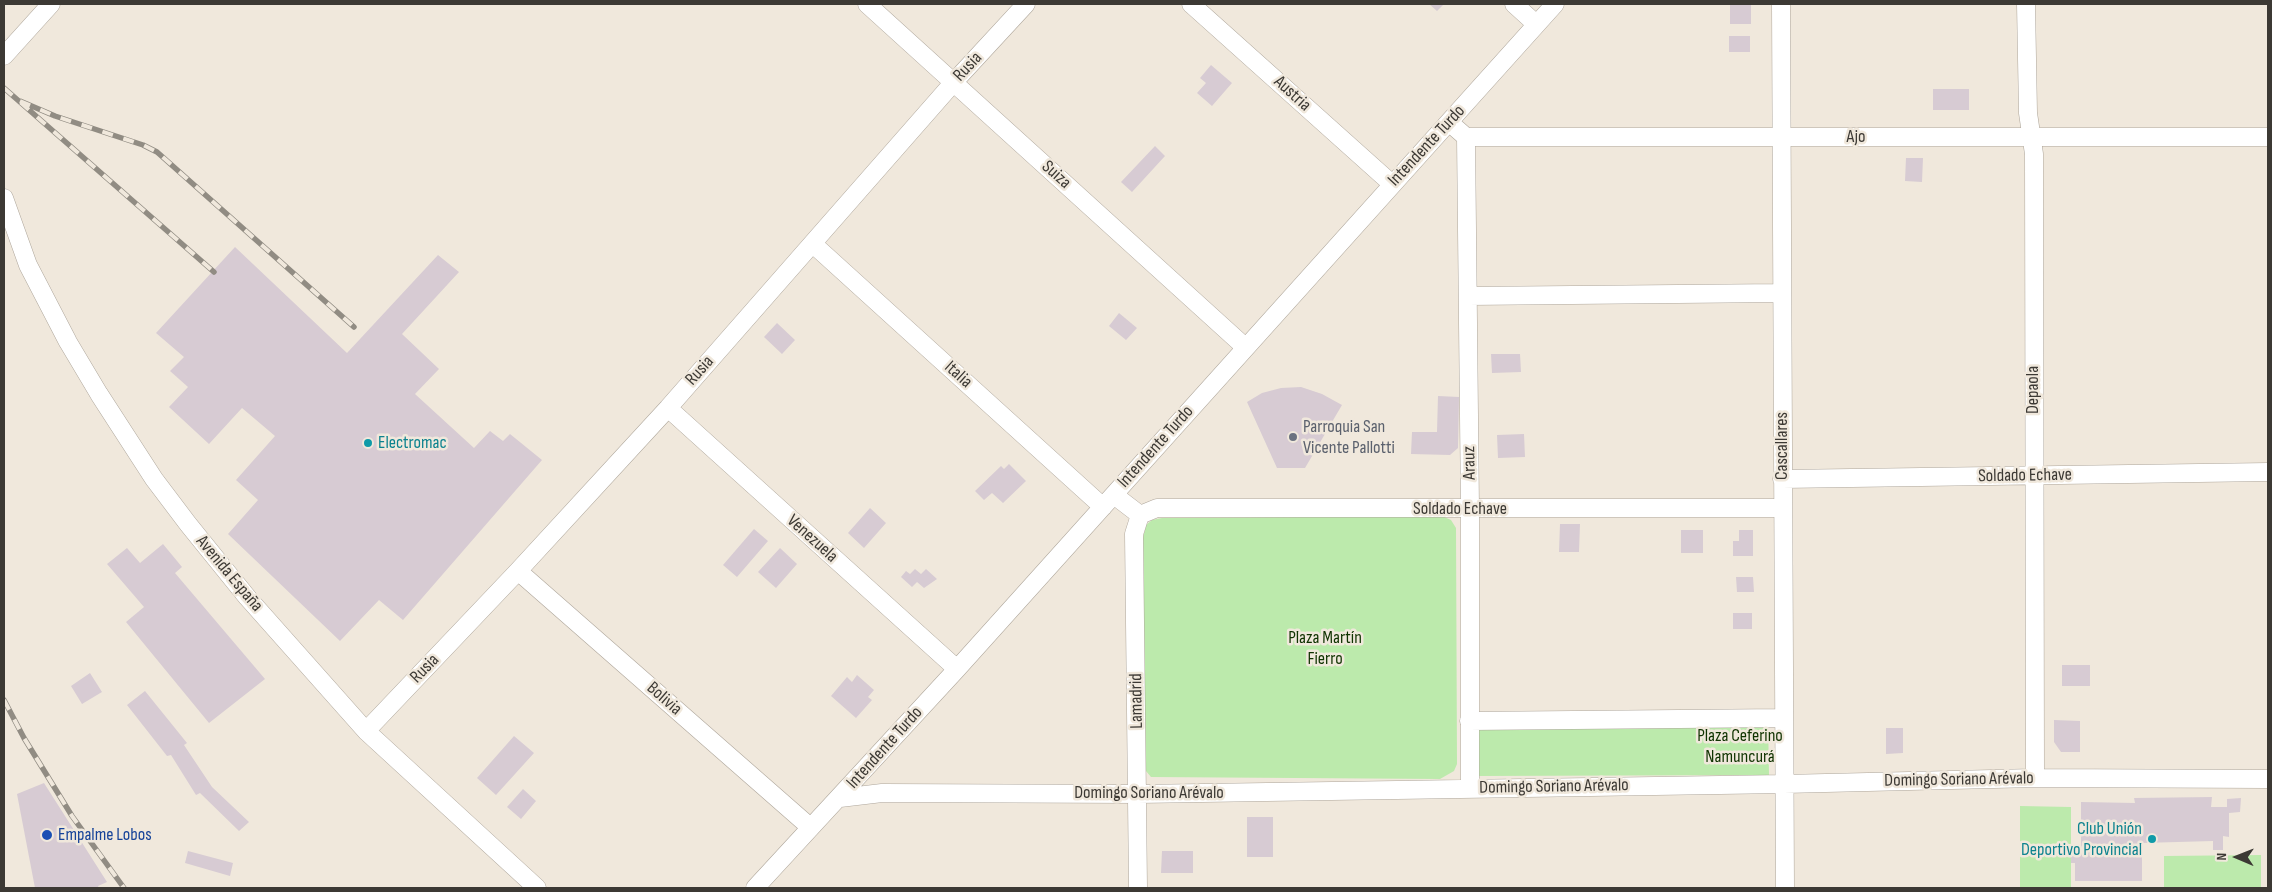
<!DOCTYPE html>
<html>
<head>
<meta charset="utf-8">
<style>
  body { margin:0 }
  #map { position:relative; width:2272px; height:892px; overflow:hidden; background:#f0e8dc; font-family:"Sofia Sans Condensed",sans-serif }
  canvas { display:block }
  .frame { position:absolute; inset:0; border:5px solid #3c3934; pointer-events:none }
  .north { position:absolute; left:2212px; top:832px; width:50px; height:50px; -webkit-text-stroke:4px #f0e8dc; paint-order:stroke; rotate:271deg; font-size:14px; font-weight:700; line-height:20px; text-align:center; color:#3c3934 }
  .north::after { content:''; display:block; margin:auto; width:18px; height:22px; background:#3c3934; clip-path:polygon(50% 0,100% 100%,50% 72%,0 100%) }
</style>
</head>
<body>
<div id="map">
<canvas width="2272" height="892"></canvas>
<div class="frame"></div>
<div class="north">N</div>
</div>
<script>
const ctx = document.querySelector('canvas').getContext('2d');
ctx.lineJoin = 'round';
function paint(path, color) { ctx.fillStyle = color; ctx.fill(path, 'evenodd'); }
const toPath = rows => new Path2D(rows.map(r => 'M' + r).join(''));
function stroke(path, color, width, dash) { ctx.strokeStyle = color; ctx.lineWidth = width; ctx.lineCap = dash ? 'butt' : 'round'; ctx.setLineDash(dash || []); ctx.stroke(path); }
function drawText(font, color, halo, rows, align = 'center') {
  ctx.font = font + ' "Sofia Sans Condensed",sans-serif'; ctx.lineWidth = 5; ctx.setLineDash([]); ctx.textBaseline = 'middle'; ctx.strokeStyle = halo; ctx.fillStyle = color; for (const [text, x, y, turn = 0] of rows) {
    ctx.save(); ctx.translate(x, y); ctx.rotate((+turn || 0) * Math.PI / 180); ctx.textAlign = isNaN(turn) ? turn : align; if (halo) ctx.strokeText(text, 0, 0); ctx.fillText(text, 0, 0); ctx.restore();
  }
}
const green = toPath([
  [1442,516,1451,520,1456,528,1457,764,1454,771,1440,779,1151,777,1146,771,1144,760,1143,538,1146,525,1152,520,1162,518],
  [1768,718,1769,775,1477,776,1477,722],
  [2020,806,2071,807,2071,888,2020,888],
  [2261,855,2261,888,2164,888,2164,856]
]);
const building = toPath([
  [1429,4,1444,4,1437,11],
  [1730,5,1751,5,1751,24,1730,24],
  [1729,36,1750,36,1750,52,1729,52],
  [1211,65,1232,83,1212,106,1197,93,1206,83,1200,78],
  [1933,89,1969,89,1969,110,1933,110],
  [1155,146,1165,156,1132,192,1121,182],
  [1906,158,1923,158,1922,182,1905,181],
  [235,247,347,353,438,255,459,272,402,334,439,369,415,394,474,448,490,431,503,441,510,434,542,460,403,620,379,600,340,641,228,534,258,500,236,480,275,436,242,408,209,444,169,407,188,387,170,371,184,357,156,333],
  [1119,313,1137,328,1126,340,1109,326],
  [777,323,795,340,782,354,764,337],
  [1491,354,1520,354,1521,372,1492,373],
  [1301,387,1322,394,1342,405,1305,468,1277,468,1247,402,1262,393,1281,388],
  [1438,396,1459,397,1458,448,1450,455,1411,454,1412,432,1437,432],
  [1524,434,1525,457,1498,458,1497,435],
  [1009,464,1026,481,1003,503,992,493,984,500,975,491,1001,466,1004,469],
  [870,508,886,523,864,548,848,533],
  [1560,524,1580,524,1579,552,1559,552],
  [754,529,768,541,737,577,723,565],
  [1681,530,1703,530,1703,553,1681,553],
  [1739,530,1753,530,1753,556,1733,556,1733,541,1739,541],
  [163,544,182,567,175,573,265,679,209,723,126,622,144,607,107,564,127,548,140,563],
  [780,548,797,564,776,588,758,572],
  [915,569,921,574,926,569,937,579,924,588,917,582,912,587,901,577,906,571,910,574],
  [1736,577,1753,577,1754,592,1737,592],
  [1733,613,1752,613,1752,629,1733,629],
  [2062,665,2090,665,2090,686,2062,686],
  [90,673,102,692,82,704,71,686],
  [857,675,874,690,868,697,872,700,856,718,831,696,847,677,852,682],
  [145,691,187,743,184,745,212,787,249,822,239,831,200,793,196,795,171,755,167,756,127,705],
  [2054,720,2080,721,2080,752,2061,752,2054,742],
  [1886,728,1903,728,1903,753,1886,754],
  [514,736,534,753,496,795,477,778],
  [44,783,107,882,98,886,99,888,35,888,17,794],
  [523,789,536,801,521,819,507,807],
  [2212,797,2211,807,2227,807,2227,799,2241,798,2240,812,2229,813,2229,837,2223,836,2223,850,2213,850,2213,841,2142,843,2142,881,2075,881,2075,863,2071,863,2071,848,2081,848,2081,802,2135,803,2134,798],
  [1247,817,1273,817,1273,857,1247,857],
  [188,851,233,863,230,876,185,863],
  [1162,851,1193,851,1193,873,1161,873]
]);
const minor = toPath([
  [867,4,1245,347],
  [1191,4,1392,184],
  [1514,4,1536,24],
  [1781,4,1785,888],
  [2026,4,2028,113,2034,154,2035,778],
  [4,56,51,4],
  [1450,123,1466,137,2268,137],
  [1466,137,1470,509,1470,788],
  [4,198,28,265,68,342,99,394,154,479,188,524,247,597,366,731,537,888],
  [813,244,1103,507],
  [1468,296,1781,293],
  [668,408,957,669],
  [1782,479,2268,472],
  [1114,495,1140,515],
  [1140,515,1157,508,1781,508],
  [518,571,810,827],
  [1469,721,1783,718],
  [366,731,518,571,668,408,953,83,1026,4],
  [840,798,882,793,1138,794,1784,784,2035,778,2268,779],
  [755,888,957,669,1555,4],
  [1138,888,1134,534,1140,515]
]);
const rail = toPath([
  [4,88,214,272],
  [20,101,55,116,143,145,157,152,354,327],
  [4,700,24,738,72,816,124,888]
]);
const markers = [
  [1293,437,5,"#6b7280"],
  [368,443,5,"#0f9aa8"],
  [47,835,6,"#1a4fb4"],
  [2152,839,5,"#0f9aa8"]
];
const streetNames = [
  ["Rusia",968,67,-47],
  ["Austria",1292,94,42],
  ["Ajo",1856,137],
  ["Intendente Turdo",1427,146,-47],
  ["Suiza",1056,175,42],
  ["Rusia",700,371,-48],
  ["Italia",958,375,42],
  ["Depaola",2033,390,-90],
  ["Cascallares",1782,446,-90],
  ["Intendente Turdo",1156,447,-48],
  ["Arauz",1470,463,-91],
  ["Soldado Echave",2025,476,-1],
  ["Soldado Echave",1460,509],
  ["Venezuela",812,539,42],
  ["Avenida España",229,574,50],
  ["Rusia",425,669,-46],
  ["Bolivia",664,699,41],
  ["Lamadrid",1137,701,-91],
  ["Intendente Turdo",885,748,-48],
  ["Domingo Soriano Arévalo",1959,780,-1],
  ["Domingo Soriano Arévalo",1554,787,-1],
  ["Domingo Soriano Arévalo",1149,793]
];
const worshipNames = [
  ["Parroquia San",1303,427],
  ["Vicente Pallotti",1303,448]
];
const cultureNames = [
  ["Electromac",378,443],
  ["Club Unión",2142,829,"right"],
  ["Deportivo Provincial",2142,850,"right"]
];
const parkNames = [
  ["Plaza Martín",1325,638],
  ["Fierro",1325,659],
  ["Plaza Ceferino",1740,736],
  ["Namuncurá",1740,757]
];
const transitNames = [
  ["Empalme Lobos",58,835]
];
paint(green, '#bceaac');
paint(building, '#d7cbd3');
stroke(minor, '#aea69b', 19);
stroke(minor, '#fff', 18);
stroke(rail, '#918c83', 5.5);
stroke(rail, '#f0e8dc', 4, [11]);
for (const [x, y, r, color] of markers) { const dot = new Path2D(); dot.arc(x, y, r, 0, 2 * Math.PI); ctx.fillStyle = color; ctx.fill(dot); stroke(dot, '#f0e8dc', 2); }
drawText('18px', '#3c3934', '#f0e8dc', streetNames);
drawText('18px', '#5b616d', '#f0e8dc', worshipNames, 'left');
drawText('18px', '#0d838f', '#f0e8dc', cultureNames, 'left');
drawText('18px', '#0f3300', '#f0e8dc', parkNames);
drawText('18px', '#164399', '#f0e8dc', transitNames, 'left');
</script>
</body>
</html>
